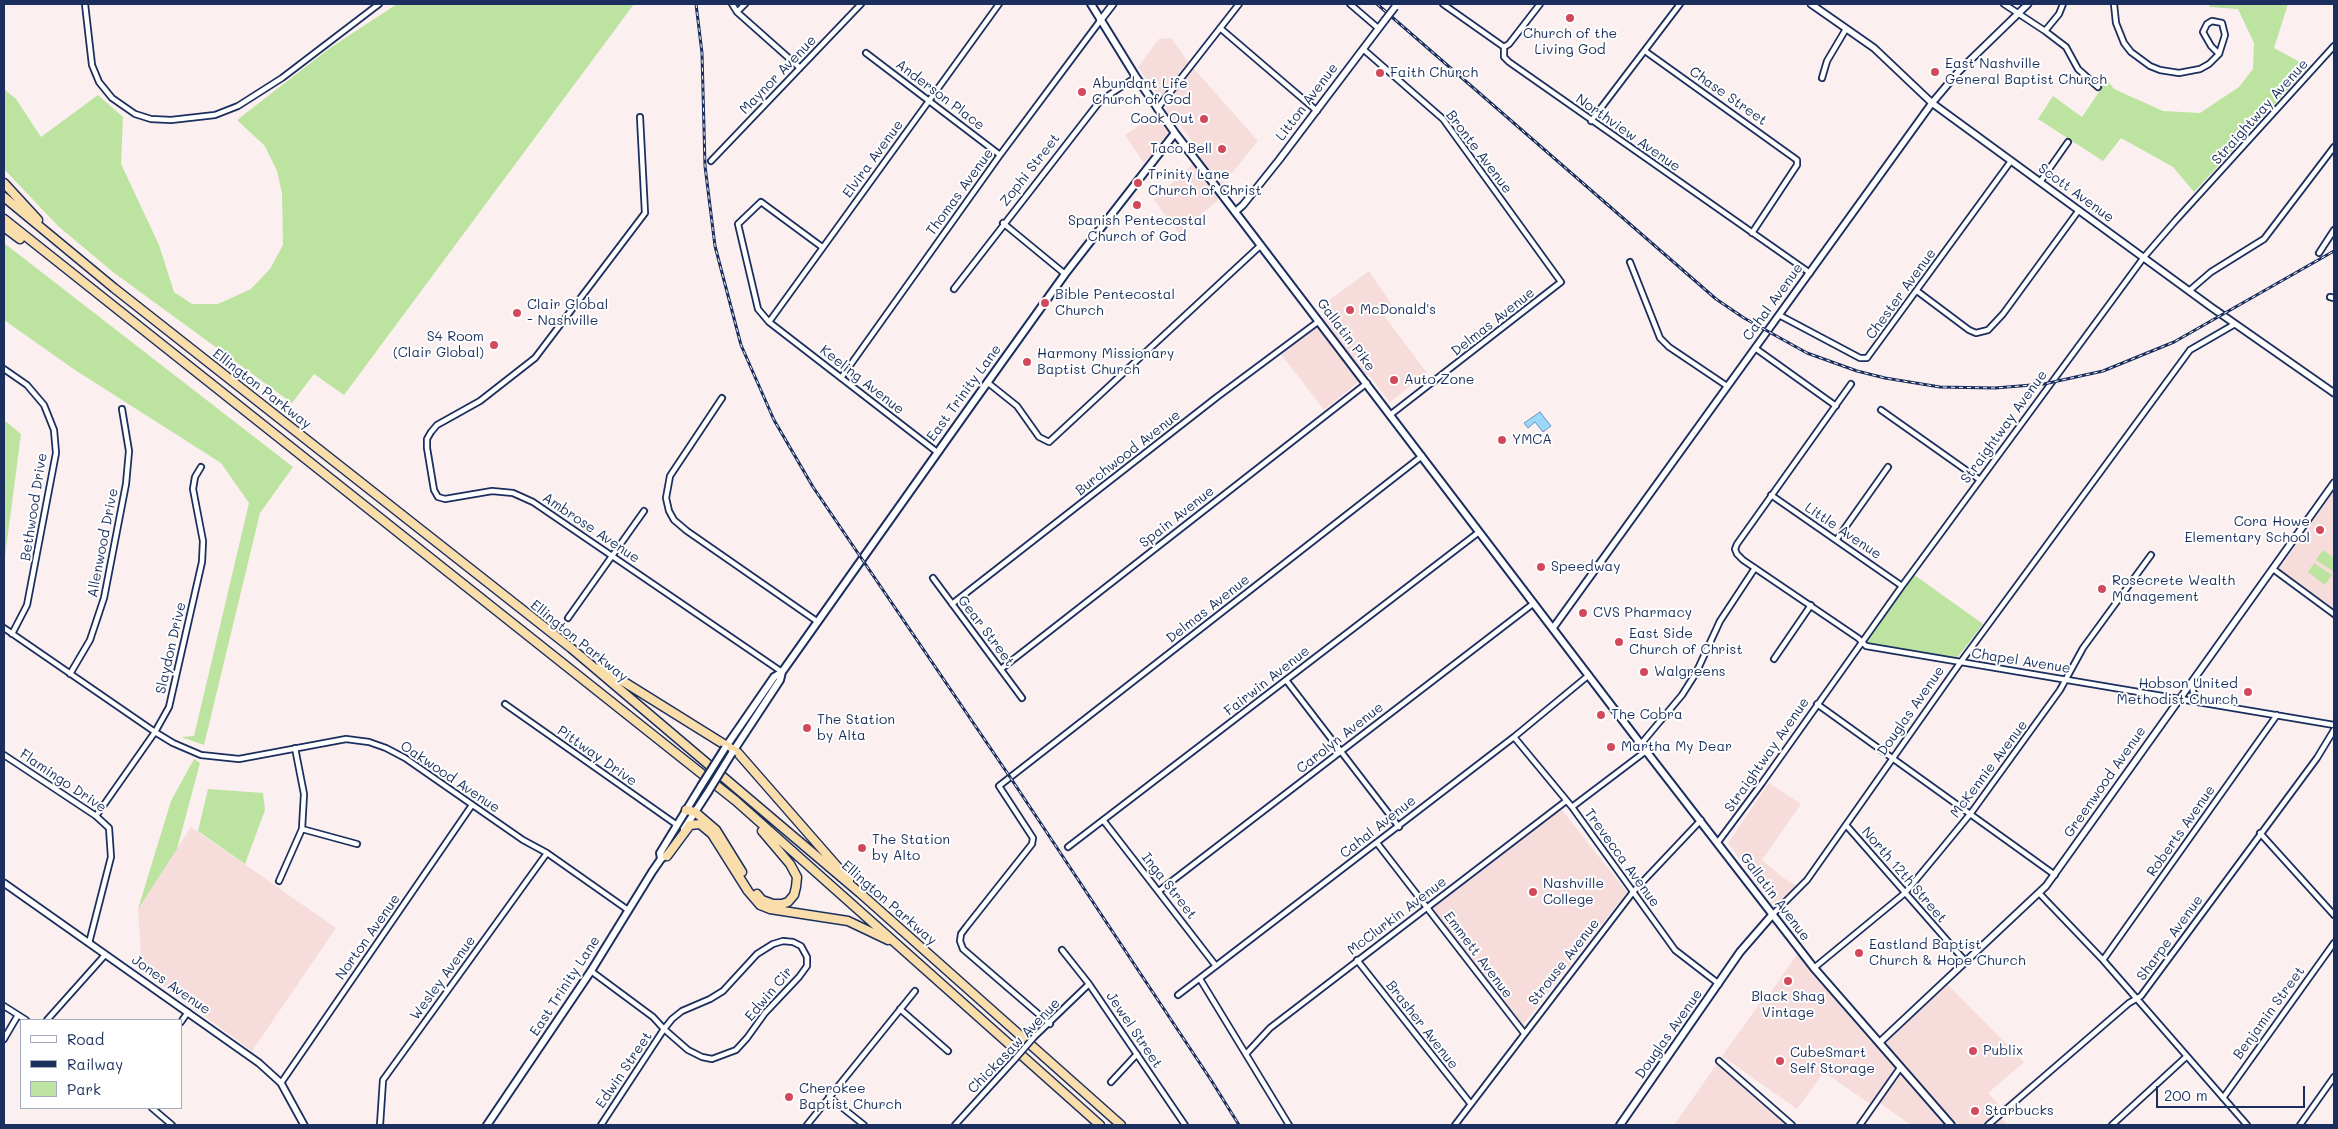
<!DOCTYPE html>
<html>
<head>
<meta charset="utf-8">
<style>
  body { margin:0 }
  #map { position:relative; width:2338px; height:1129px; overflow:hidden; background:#fbefef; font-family:Mali,sans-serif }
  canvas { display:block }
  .frame { position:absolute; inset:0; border:5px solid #1b2f5e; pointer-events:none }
  .legend { position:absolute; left:20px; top:1019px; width:162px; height:90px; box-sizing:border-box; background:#fff; border:1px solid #a4acbf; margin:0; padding:6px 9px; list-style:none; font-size:15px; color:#1b2f5e }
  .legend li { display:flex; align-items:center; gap:10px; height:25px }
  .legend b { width:25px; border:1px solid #a4acbf }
  .scale { position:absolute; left:2156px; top:1086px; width:149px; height:22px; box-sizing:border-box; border:2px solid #1b2f5e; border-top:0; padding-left:6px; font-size:15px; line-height:18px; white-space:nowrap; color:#1b2f5e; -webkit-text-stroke:4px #fff; paint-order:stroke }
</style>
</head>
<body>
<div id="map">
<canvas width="2338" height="1129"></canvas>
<div class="frame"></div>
<ul class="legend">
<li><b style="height:6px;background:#fff"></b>Road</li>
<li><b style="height:6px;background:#1b2f5e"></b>Railway</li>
<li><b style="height:14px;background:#bce4a0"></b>Park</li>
</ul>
<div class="scale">200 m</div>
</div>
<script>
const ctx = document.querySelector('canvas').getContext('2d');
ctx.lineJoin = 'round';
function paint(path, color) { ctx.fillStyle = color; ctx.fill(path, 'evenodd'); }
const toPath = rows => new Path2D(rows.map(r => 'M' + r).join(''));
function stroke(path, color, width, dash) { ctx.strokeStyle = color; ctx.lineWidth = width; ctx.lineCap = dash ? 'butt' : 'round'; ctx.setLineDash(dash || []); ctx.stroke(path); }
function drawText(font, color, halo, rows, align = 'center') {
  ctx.font = font + ' Mali,sans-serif'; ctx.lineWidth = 4; ctx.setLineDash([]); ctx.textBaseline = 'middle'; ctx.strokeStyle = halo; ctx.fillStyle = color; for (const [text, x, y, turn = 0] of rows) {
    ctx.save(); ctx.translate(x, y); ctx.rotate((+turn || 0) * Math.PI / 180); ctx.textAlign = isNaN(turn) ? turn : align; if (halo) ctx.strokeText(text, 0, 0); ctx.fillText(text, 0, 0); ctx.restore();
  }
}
const built = toPath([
  [1171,38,1188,62,1258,141,1223,184,1217,201,1179,233,1154,200,1202,155,1178,122,1144,163,1125,135,1167,108,1138,67,1159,39],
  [1369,271,1392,305,1385,317,1427,373,1390,402,1368,374,1324,410,1281,354,1325,316,1319,308],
  [2334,491,2334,609,2279,569],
  [1769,783,1801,804,1762,860,1782,877,1798,887,1776,904,1772,904,1728,843],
  [1561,809,1627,892,1522,1026,1431,907],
  [191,827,336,928,252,1051,142,970,138,909],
  [1800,950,1880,1042,1948,985,2024,1062,1988,1093,2001,1107,2030,1082,2033,1086,1999,1116,2008,1125,1911,1125,1877,1101,1873,1106,1824,1072,1797,1109,1722,1056,1766,995,1769,995],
  [1719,1061,1792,1125,1674,1125]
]);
const green = toPath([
  [397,4,634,4,344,395,314,374,292,403,113,272,58,226,4,169,4,89,16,99,41,137,98,95,123,117,121,164,159,245,174,292,192,304,218,304,251,289,270,269,283,245,282,193,277,171,265,146,237,120,330,48],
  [2210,4,2288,4,2274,48,2309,67,2194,192,2173,167,2121,138,2103,161,2038,119,2053,96,2082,117,2107,80,2114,89,2163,111,2200,113,2239,87,2253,69,2254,43,2238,9,2209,7],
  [4,243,293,467,260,513,204,745,181,737,194,736,249,503,221,463,75,370,4,320],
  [4,420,21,434,4,564],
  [2323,550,2334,558,2334,572,2316,560],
  [2314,563,2332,575,2325,585,2308,572],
  [1913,574,1983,624,1957,658,1869,644,1865,640],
  [194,759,200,763,177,849,138,909,171,801],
  [208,789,263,793,265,810,245,864,198,831]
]);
const water = toPath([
  [1540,412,1551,426,1543,432,1535,422,1528,428,1524,423,1540,412]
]);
const minor = toPath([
  [85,4,92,65,99,82,112,98,135,114,151,119,171,120,215,115,238,106,282,78,379,4],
  [732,4,737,12,800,68],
  [1350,4,1378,28],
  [1443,4,1504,47],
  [2004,4,2045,31,2066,47,2078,69,2098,87],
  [2114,4,2116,23,2124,43,2131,52,2150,66,2160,70,2179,73,2200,69,2209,64,2219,54,2225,35,2222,23,2212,21,2207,24,2203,32,2211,46,2219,54],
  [737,12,745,4],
  [1220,28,1317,111],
  [2045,31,2059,14,2063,4],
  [1504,47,1504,57,1509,62,1810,273],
  [1504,47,1509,44,1540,4],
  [1363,49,1443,119,1561,282,1390,415],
  [1645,51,1797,160,1797,165,1752,233],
  [866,53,1000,155],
  [1822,78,1827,61,1846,29],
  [1157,109,1239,4],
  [640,117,645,213,535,358,480,401,437,425,431,432,427,439,427,448,434,490,438,497,445,499,492,491,513,493,533,502,782,672],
  [1591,121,1680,4],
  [711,161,861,4],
  [2040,182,2068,142],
  [1003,223,1065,274],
  [2319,253,2334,230],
  [1630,262,1660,338,1669,347,1727,386],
  [954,289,1100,101,1136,77],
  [1917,291,1969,330,1976,333,1988,330,2003,314,2079,210],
  [2189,291,2211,272,2264,239,2334,147],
  [2330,297,2334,298],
  [1779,315,1860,358,1867,358,2011,161],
  [769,322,758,309,738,224,761,202,822,247],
  [1755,348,1836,406],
  [4,369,27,385,44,405,54,430,56,453,27,605,12,634],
  [841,378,1000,155,1100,21],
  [987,382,1017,406,1039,437,1049,442,1261,245],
  [1851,384,1737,544,1735,549,1737,554,1743,560,1858,638,1866,646,2334,725],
  [722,398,670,476,666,498,669,511,674,520,687,531,818,622],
  [1881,410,1980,480],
  [937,452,769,322,999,4],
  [1771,495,1902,586],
  [1837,539,1888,467],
  [2273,569,2334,614],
  [933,578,1022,698],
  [952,604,1217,397,1319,321],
  [568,618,644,511],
  [4,628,155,732,173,743,201,755,239,759,346,739,369,742,386,748,405,758,523,840,547,853,628,910],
  [1774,659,1811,605],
  [1001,669,1367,383],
  [70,674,90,640,104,598,126,484,129,451,122,409],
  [1286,680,1399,827],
  [2192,683,2193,692,2200,700],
  [505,704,677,825],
  [1817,704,2055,875],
  [1514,737,1572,807,1675,950,1719,984],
  [1641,744,1682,695,1696,673,1720,621,1755,568],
  [4,755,96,816,109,828,111,857,89,943],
  [1572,807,1646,751],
  [96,816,155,732,169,707,202,562,203,541,193,489,195,477,201,467],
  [1103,820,1216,966],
  [1846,825,1965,961],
  [302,829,357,844],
  [2260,833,2334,915],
  [1718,842,1762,783,1902,586,2144,257,2176,220,2334,46],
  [1377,843,1524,1033],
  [1068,847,1479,532],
  [279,881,302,829,304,794,295,748],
  [1159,891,1534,603],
  [2039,893,2103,960,2247,1125],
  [1773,914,1807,880,1960,663,2190,350,2235,324],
  [783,941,793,942,801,946,807,957,807,966,799,977,765,1013,747,1038,736,1050,712,1059,702,1057,688,1050,664,1029,672,1019,682,1011,710,999,723,991,757,954,773,944,783,941],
  [1062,950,1089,984,1185,1125],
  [1357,960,1470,1103],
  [2103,960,2277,715],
  [1814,968,1905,893,1939,852,1971,813,2060,690,2083,648,2151,555],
  [591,971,653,1017,664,1029,601,1125],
  [1200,979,1289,1125],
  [1178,995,1514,737,1589,675],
  [4,1006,26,1020],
  [900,1009,948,1051],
  [47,1020,105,955],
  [181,1022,188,1012],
  [1050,1024,963,949,960,941,961,934,967,926,1032,844,1033,838,999,786,1422,456],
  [1034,1037,1089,984],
  [4,1039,18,1015],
  [1246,1054,1270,1028,1566,801],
  [1719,1061,1792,1125],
  [1111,1082,1137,1054],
  [281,1083,472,805],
  [829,1097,864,1125],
  [2223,1098,2334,943],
  [152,1108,172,1125],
  [380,1125,383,1080,547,853],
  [807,1125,915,991],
  [955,1125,1015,1059],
  [1455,1125,1633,892,1701,820],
  [1860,1125,1900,1068],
  [1988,1125,2129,1003,2141,996,2317,758,2334,730],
  [2112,1125,2186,1057],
  [2300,1125,2334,1077]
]);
const tertiary = toPath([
  [1811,4,1874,48,1932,103,2211,307,2334,393],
  [1100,21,1113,4],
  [1235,212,1243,205,1279,160,1385,20],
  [1553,628,1932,103,1959,71,2028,4],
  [4,883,259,1063,281,1083,304,1125],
  [1880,1042,2046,886,2334,483]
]);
const secondary = toPath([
  [1091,4,1136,77,1175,133,1646,751,1814,968,1951,1125],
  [725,748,774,677,782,672],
  [732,753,780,680,782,672,972,404,1065,274,1175,133],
  [684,829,708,792],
  [661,859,660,853,701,786],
  [487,1125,591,971,652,872,661,859,670,852],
  [1620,1125,1740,952,1773,914]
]);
const motorway = toPath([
  [4,183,38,220],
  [4,197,114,288,571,648,860,893,1121,1125],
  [4,219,736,801,1100,1125],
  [4,227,20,239],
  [600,667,738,753,849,880],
  [686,810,695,812,716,830,742,872],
  [667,856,690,825,700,824,712,834,748,891,760,905,770,909,848,921,888,940],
  [757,894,762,900,773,904,782,904,788,902,794,895,796,887,797,877,790,864,762,831]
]);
const rail = toPath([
  [696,4,702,53,705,166,715,246,741,345,774,420,813,487,1010,777,1211,1080,1239,1125],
  [1377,4,1716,299,1744,318,1807,353,1857,371,1885,378,1940,387,1995,388,2044,384,2103,371,2174,342,2334,251]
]);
const minorBridge = toPath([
  [1015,1059,1034,1037]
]);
const tertiaryBridge = toPath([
  [1385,20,1395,7]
]);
const secondaryBridge = toPath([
  [701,786,725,748],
  [708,792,732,753]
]);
const markers = [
  [1570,18,5,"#d1495b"],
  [1935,72,5,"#d1495b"],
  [1380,73,5,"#d1495b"],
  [1082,92,5,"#d1495b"],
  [1204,119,5,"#d1495b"],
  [1222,149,5,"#d1495b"],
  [1138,183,5,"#d1495b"],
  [1137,205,5,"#d1495b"],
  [1045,303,5,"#d1495b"],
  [1350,310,5,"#d1495b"],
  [517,313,5,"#d1495b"],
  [494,345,5,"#d1495b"],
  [1027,362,5,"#d1495b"],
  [1394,380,5,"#d1495b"],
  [1502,440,5,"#d1495b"],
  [2320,530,5,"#d1495b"],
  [1541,567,5,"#d1495b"],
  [2102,589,5,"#d1495b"],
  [1583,613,5,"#d1495b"],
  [1619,642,5,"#d1495b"],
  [1644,672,5,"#d1495b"],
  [2248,692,5,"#d1495b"],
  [1601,715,5,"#d1495b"],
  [807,728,5,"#d1495b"],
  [1611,747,5,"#d1495b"],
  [862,848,5,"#d1495b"],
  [1533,892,5,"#d1495b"],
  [1859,953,5,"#d1495b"],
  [1788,981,5,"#d1495b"],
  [1973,1051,5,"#d1495b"],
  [1780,1061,5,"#d1495b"],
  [789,1097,5,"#d1495b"],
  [1975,1111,5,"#d1495b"]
];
const poiNames = [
  ["Church of the",1570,34,"center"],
  ["Living God",1570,50,"center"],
  ["East Nashville",1945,64],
  ["General Baptist Church",1945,80],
  ["Faith Church",1390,73],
  ["Abundant Life",1092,84],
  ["Church of God",1092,100],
  ["Cook Out",1194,119,"right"],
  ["Taco Bell",1212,149,"right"],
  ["Trinity Lane",1148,175],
  ["Church of Christ",1148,191],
  ["Spanish Pentecostal",1137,221,"center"],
  ["Church of God",1137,237,"center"],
  ["Bible Pentecostal",1055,295],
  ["Church",1055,311],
  ["Clair Global",527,305],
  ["- Nashville",527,321],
  ["McDonald's",1360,310],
  ["S4 Room",484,337,"right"],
  ["(Clair Global)",484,353,"right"],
  ["Harmony Missionary",1037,354],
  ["Baptist Church",1037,370],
  ["Auto Zone",1404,380],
  ["YMCA",1512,440],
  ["Cora Howe",2310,522,"right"],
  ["Elementary School",2310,538,"right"],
  ["Speedway",1551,567],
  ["Rosecrete Wealth",2112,581],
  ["Management",2112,597],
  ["CVS Pharmacy",1593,613],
  ["East Side",1629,634],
  ["Church of Christ",1629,650],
  ["Walgreens",1654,672],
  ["Hobson United",2238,684,"right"],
  ["Methodist Church",2238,700,"right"],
  ["The Cobra",1611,715],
  ["The Station",817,720],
  ["by Alta",817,736],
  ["Martha My Dear",1621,747],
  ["The Station",872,840],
  ["by Alto",872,856],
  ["Nashville",1543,884],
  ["College",1543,900],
  ["Eastland Baptist",1869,945],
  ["Church & Hope Church",1869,961],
  ["Black Shag",1788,997,"center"],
  ["Vintage",1788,1013,"center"],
  ["Publix",1983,1051],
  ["CubeSmart",1790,1053],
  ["Self Storage",1790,1069],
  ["Cherokee",799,1089],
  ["Baptist Church",799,1105],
  ["Starbucks",1985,1111]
];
const streetNames = [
  ["Maynor Avenue",778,75,-46],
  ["Anderson Place",940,95,37],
  ["Chase Street",1728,96,35],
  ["Litton Avenue",1307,102,-53],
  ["Straightway Avenue",2260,112,-48],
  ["Northview Avenue",1628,133,35],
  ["Bronte Avenue",1479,152,53],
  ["Elvira Avenue",873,159,-54],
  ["Zophi Street",1030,170,-52],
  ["Thomas Avenue",960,192,-54],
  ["Scott Avenue",2076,193,36],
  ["Chester Avenue",1901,294,-54],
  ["Cahal Avenue",1773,302,-54],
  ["Delmas Avenue",1493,322,-38],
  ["Gallatin Pike",1346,335,53],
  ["Keeling Avenue",862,380,38],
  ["Ellington Parkway",262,389,38],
  ["East Trinity Lane",964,393,-54],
  ["Straightway Avenue",2004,427,-54],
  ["Burchwood Avenue",1128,453,-38],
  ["Bethwood Drive",34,507,-81],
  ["Spain Avenue",1177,517,-38],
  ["Ambrose Avenue",591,528,34],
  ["Little Avenue",1843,531,34],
  ["Allenwood Drive",103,543,-79],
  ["Delmas Avenue",1208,609,-38],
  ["Gear Street",986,631,53],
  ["Ellington Parkway",579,641,39],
  ["Slaydon Drive",171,648,-77],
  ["Chapel Avenue",2021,661,9],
  ["Fairwin Avenue",1267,681,-38],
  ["Douglas Avenue",1911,711,-55],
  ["Carolyn Avenue",1340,738,-38],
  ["Straightway Avenue",1767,755,-55],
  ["Pittway Drive",597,756,35],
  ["McKennie Avenue",1989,769,-53],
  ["Oakwood Avenue",450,777,34],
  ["Flamingo Drive",63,781,34],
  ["Greenwood Avenue",2105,782,-55],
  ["Cahal Avenue",1378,827,-38],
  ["Roberts Avenue",2181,831,-55],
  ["Trevecca Avenue",1622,858,54],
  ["North 12th Street",1904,875,49],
  ["Inga Street",1169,886,52],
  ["Gallatin Avenue",1775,897,53],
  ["Ellington Parkway",889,903,41],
  ["McClurkin Avenue",1397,916,-37],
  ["Norton Avenue",368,937,-55],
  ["Sharpe Avenue",2170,938,-54],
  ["Emmett Avenue",1478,955,53],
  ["Strouse Avenue",1564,962,-52],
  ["Wesley Avenue",443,978,-54],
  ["Jones Avenue",171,985,35],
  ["East Trinity Lane",565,986,-57],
  ["Edwin Cir",769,994,-50],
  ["Benjamin Street",2269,1013,-54],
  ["Brasher Avenue",1422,1025,52],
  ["Jewel Street",1134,1030,56],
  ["Douglas Avenue",1669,1034,-55],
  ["Chickasaw Avenue",1014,1046,-46],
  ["Edwin Street",624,1070,-56]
];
paint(built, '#f6dcdb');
paint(green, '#bce4a0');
paint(water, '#99d8fa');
stroke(water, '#6794bc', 1);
stroke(minor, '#1b2f5e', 8);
stroke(tertiary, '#1b2f5e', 9);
stroke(secondary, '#1b2f5e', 10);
stroke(motorway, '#1b2f5e', 11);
stroke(minor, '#fff', 4.5);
stroke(tertiary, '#fff', 5.5);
stroke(secondary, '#fff', 6);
stroke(motorway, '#f9ddab', 8);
stroke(rail, '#1b2f5e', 3);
stroke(rail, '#fff', 1, [4]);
stroke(minorBridge, '#1b2f5e', 8, []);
stroke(tertiaryBridge, '#1b2f5e', 9, []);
stroke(secondaryBridge, '#1b2f5e', 10, []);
stroke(minorBridge, '#fff', 4.5);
stroke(tertiaryBridge, '#fff', 5.5);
stroke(secondaryBridge, '#fff', 6);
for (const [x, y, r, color] of markers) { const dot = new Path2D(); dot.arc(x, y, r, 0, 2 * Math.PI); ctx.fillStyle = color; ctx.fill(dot); stroke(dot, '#fff', 2); }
drawText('14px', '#1b2f5e', '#fff', poiNames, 'left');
drawText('14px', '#1b2f5e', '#fff', streetNames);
</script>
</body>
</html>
